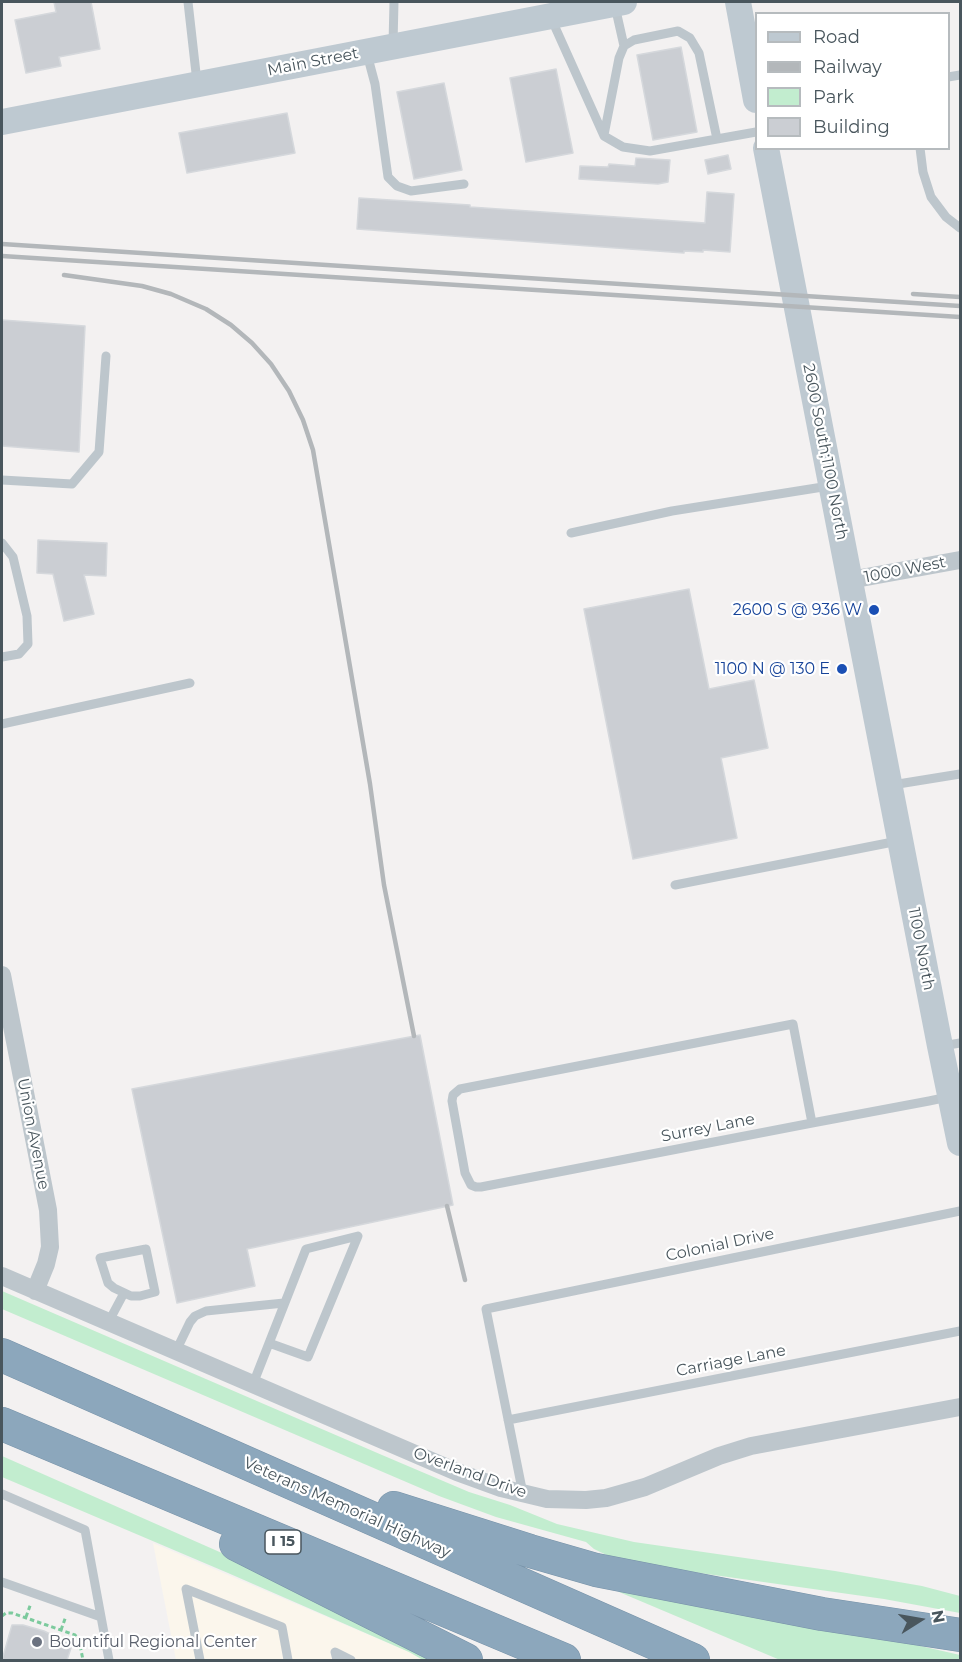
<!DOCTYPE html>
<html>
<head>
<meta charset="utf-8">
<style>
  body { margin:0 }
  #map { position:relative; width:962px; height:1662px; overflow:hidden; background:#f3f1f1; font-family:Montserrat,sans-serif }
  canvas { display:block }
  .frame { position:absolute; inset:0; border:3px solid #49565d; pointer-events:none }
  .legend { position:absolute; left:755px; top:12px; width:195px; height:138px; box-sizing:border-box; background:#fff; border:2px solid #b6bbbe; margin:0; padding:8px 10px; list-style:none; font-size:18px; color:#49565d }
  .legend li { display:flex; align-items:center; gap:12px; height:30px }
  .legend b { width:30px; border:2px solid #b6bbbe }
  .north { position:absolute; left:890px; top:1590px; width:60px; height:60px; -webkit-text-stroke:4px #fff; paint-order:stroke; rotate:79deg; font-size:16px; font-weight:700; line-height:24px; text-align:center; color:#49565d }
  .north::after { content:''; display:block; margin:auto; width:21px; height:27px; background:#49565d; clip-path:polygon(50% 0,100% 100%,50% 72%,0 100%) }
</style>
</head>
<body>
<div id="map">
<canvas width="962" height="1662"></canvas>
<div class="frame"></div>
<ul class="legend">
<li><b style="height:8px;background:#bec9d1"></b>Road</li>
<li><b style="height:8px;background:#b3b7ba"></b>Railway</li>
<li><b style="height:16px;background:#c2edcf"></b>Park</li>
<li><b style="height:16px;background:#cbced3"></b>Building</li>
</ul>
<div class="north">N</div>
</div>
<script>
const ctx = document.querySelector('canvas').getContext('2d');
ctx.lineJoin = 'round';
function paint(path, color) { ctx.fillStyle = color; ctx.fill(path, 'evenodd'); }
const toPath = rows => new Path2D(rows.map(r => 'M' + r).join(''));
function stroke(path, color, width, dash) { ctx.strokeStyle = color; ctx.lineWidth = width; ctx.lineCap = dash ? 'butt' : 'round'; ctx.setLineDash(dash || []); ctx.stroke(path); }
function drawText(font, color, halo, rows, align = 'center') {
  ctx.font = font + ' Montserrat,sans-serif'; ctx.lineWidth = 4.5; ctx.setLineDash([]); ctx.textBaseline = 'middle'; ctx.strokeStyle = halo; ctx.fillStyle = color; for (const [text, x, y, turn = 0] of rows) {
    ctx.save(); ctx.translate(x, y); ctx.rotate((+turn || 0) * Math.PI / 180); ctx.textAlign = isNaN(turn) ? turn : align; if (halo) ctx.strokeText(text, 0, 0); ctx.fillText(text, 0, 0); ctx.restore();
  }
}
const commercial = toPath([
  [153,1543,409,1652,423,1660,176,1660]
]);
const green = toPath([
  [2,1291,382,1455,469,1492,510,1505,557,1524,634,1542,835,1571,922,1586,960,1596,960,1613,884,1599,650,1566,617,1560,594,1549,586,1542,496,1517,439,1496,2,1309],
  [2,1456,240,1561,440,1660,423,1660,409,1652,228,1573,2,1477],
  [617,1589,881,1637,960,1655,960,1660,780,1660,619,1592]
]);
const building = toPath([
  [54,2,91,2,100,49,59,57,61,66,26,73,15,20,56,12,54,2],
  [681,47,697,132,653,140,637,55,681,47],
  [556,69,573,153,526,162,510,78,556,69],
  [444,83,462,170,414,179,397,92,444,83],
  [287,113,295,153,187,173,179,133,287,113],
  [728,155,731,169,708,174,705,160,728,155],
  [636,158,670,160,668,182,658,184,579,179,580,166,608,167,609,164,635,166,636,158],
  [707,192,734,194,730,252,703,250,703,252,684,251,684,253,357,229,359,198,470,205,470,207,705,223,707,192],
  [2,320,85,326,79,452,2,446,2,320],
  [38,540,107,543,106,576,84,575,94,614,64,621,53,574,37,573,38,540],
  [689,589,709,689,754,680,768,748,721,758,737,838,633,859,584,609,689,589],
  [420,1035,453,1205,247,1249,255,1286,177,1303,132,1089,420,1035],
  [12,1625,23,1625,44,1631,72,1645,67,1660,2,1660,12,1625]
]);
const path = toPath([
  [2,1616,6,1613,12,1613,75,1635,79,1640,83,1660],
  [26,1617,31,1603],
  [61,1630,66,1616]
]);
const lane = toPath([
  [188,2,197,82],
  [615,6,624,46],
  [551,18,604,136,623,147,650,151,756,132],
  [393,44,394,2],
  [367,54,375,84,388,177,397,186,411,191,464,184],
  [948,77,960,75],
  [604,135,619,58,624,46,634,40,678,31,690,38,699,53,717,139],
  [920,148,923,172,931,197,946,217,960,228],
  [2,480,72,484,99,452,106,356],
  [571,533,672,511,829,486],
  [2,543,13,557,27,616,28,644,19,654,2,657],
  [2,724,190,683],
  [892,785,960,774],
  [675,885,898,841],
  [942,1046,960,1043],
  [812,1123,793,1024,460,1089,453,1095,452,1101,465,1173,471,1185,476,1187,481,1187,812,1123,929,1101,948,1097],
  [146,1249,155,1292,140,1296,131,1296,114,1288,108,1283,100,1258,146,1249],
  [108,1323,124,1293],
  [176,1351,190,1322,195,1316,206,1311,284,1303],
  [253,1384,306,1249,358,1236,308,1357,269,1343],
  [508,1420,960,1331],
  [2,1494,85,1530,109,1660],
  [523,1494,486,1309,960,1211],
  [2,1582,101,1617],
  [200,1660,186,1589,282,1627,288,1660],
  [337,1660,335,1652,351,1660]
]);
const street = toPath([
  [850,580,960,560],
  [2,975,48,1210,50,1247,46,1264,35,1291],
  [2,1276,457,1472,501,1488,547,1499,586,1500,606,1498,645,1487,719,1456,751,1446,960,1407]
]);
const secondary = toPath([
  [738,2,756,100],
  [2,122,624,2],
  [766,148,940,1046,960,1143]
]);
const highway = toPath([
  [2,1355,693,1660],
  [2,1424,564,1660],
  [394,1508,530,1551,596,1570,822,1614,960,1635],
  [236,1544,466,1660]
]);
const rail = toPath([
  [2,244,960,306],
  [2,256,960,317],
  [64,275,142,286,171,294,206,309,231,325,252,343,271,364,289,391,303,420,313,450,370,784,384,885,414,1036],
  [913,294,960,297],
  [447,1206,465,1280]
]);
const markers = [
  [874,610,6,"#1a4fb4"],
  [842,669,6,"#1a4fb4"],
  [37,1642,6,"#6b7280"]
];
const shields = [
  [283,1542,36]
];
const shieldNames = [
  ["I 15",283,1542]
];
const streetNames = [
  ["Main Street",313,62,-11],
  ["2600 South;1100 North",825,452,79],
  ["1000 West",905,570,-11],
  ["1100 North",921,949,79],
  ["Surrey Lane",708,1128,-11],
  ["Union Avenue",33,1134,79],
  ["Colonial Drive",720,1245,-12],
  ["Carriage Lane",731,1361,-11],
  ["Overland Drive",470,1473,20],
  ["Veterans Memorial Highway",347,1508,24]
];
const transitNames = [
  ["2600 S @ 936 W",862,610],
  ["1100 N @ 130 E",830,669]
];
const worshipNames = [
  ["Bountiful Regional Center",49,1642]
];
paint(commercial, '#fbf6ec');
paint(green, '#c2edcf');
paint(building, '#cbced3');
stroke(building, '#d5d8dc', 1.5);
stroke(highway, '#7792a8', 34);
stroke(path, '#7cca9d', 3, [4.5, 3]);
stroke(lane, '#bdc6cc', 9);
stroke(street, '#bdc6cc', 18);
stroke(secondary, '#bec9d1', 26);
stroke(highway, '#8ca7bc', 33);
stroke(rail, '#b3b7ba', 4.5);
for (const [x, y, r, color] of markers) { const dot = new Path2D(); dot.arc(x, y, r, 0, 2 * Math.PI); ctx.fillStyle = color; ctx.fill(dot); stroke(dot, '#fff', 2); }
for (const [x, y, w] of shields) { const box = new Path2D(); box.roundRect(x - w / 2, y - 12, w, 24, 4.5); ctx.fillStyle = '#fff'; ctx.fill(box); stroke(box, '#49565d', 1.5); }
drawText('bold 15px', '#49565d', null, shieldNames);
drawText('16px', '#49565d', '#fff', streetNames);
drawText('16px', '#164399', '#fff', transitNames, 'right');
drawText('16px', '#5b616d', '#fff', worshipNames, 'left');
</script>
</body>
</html>
